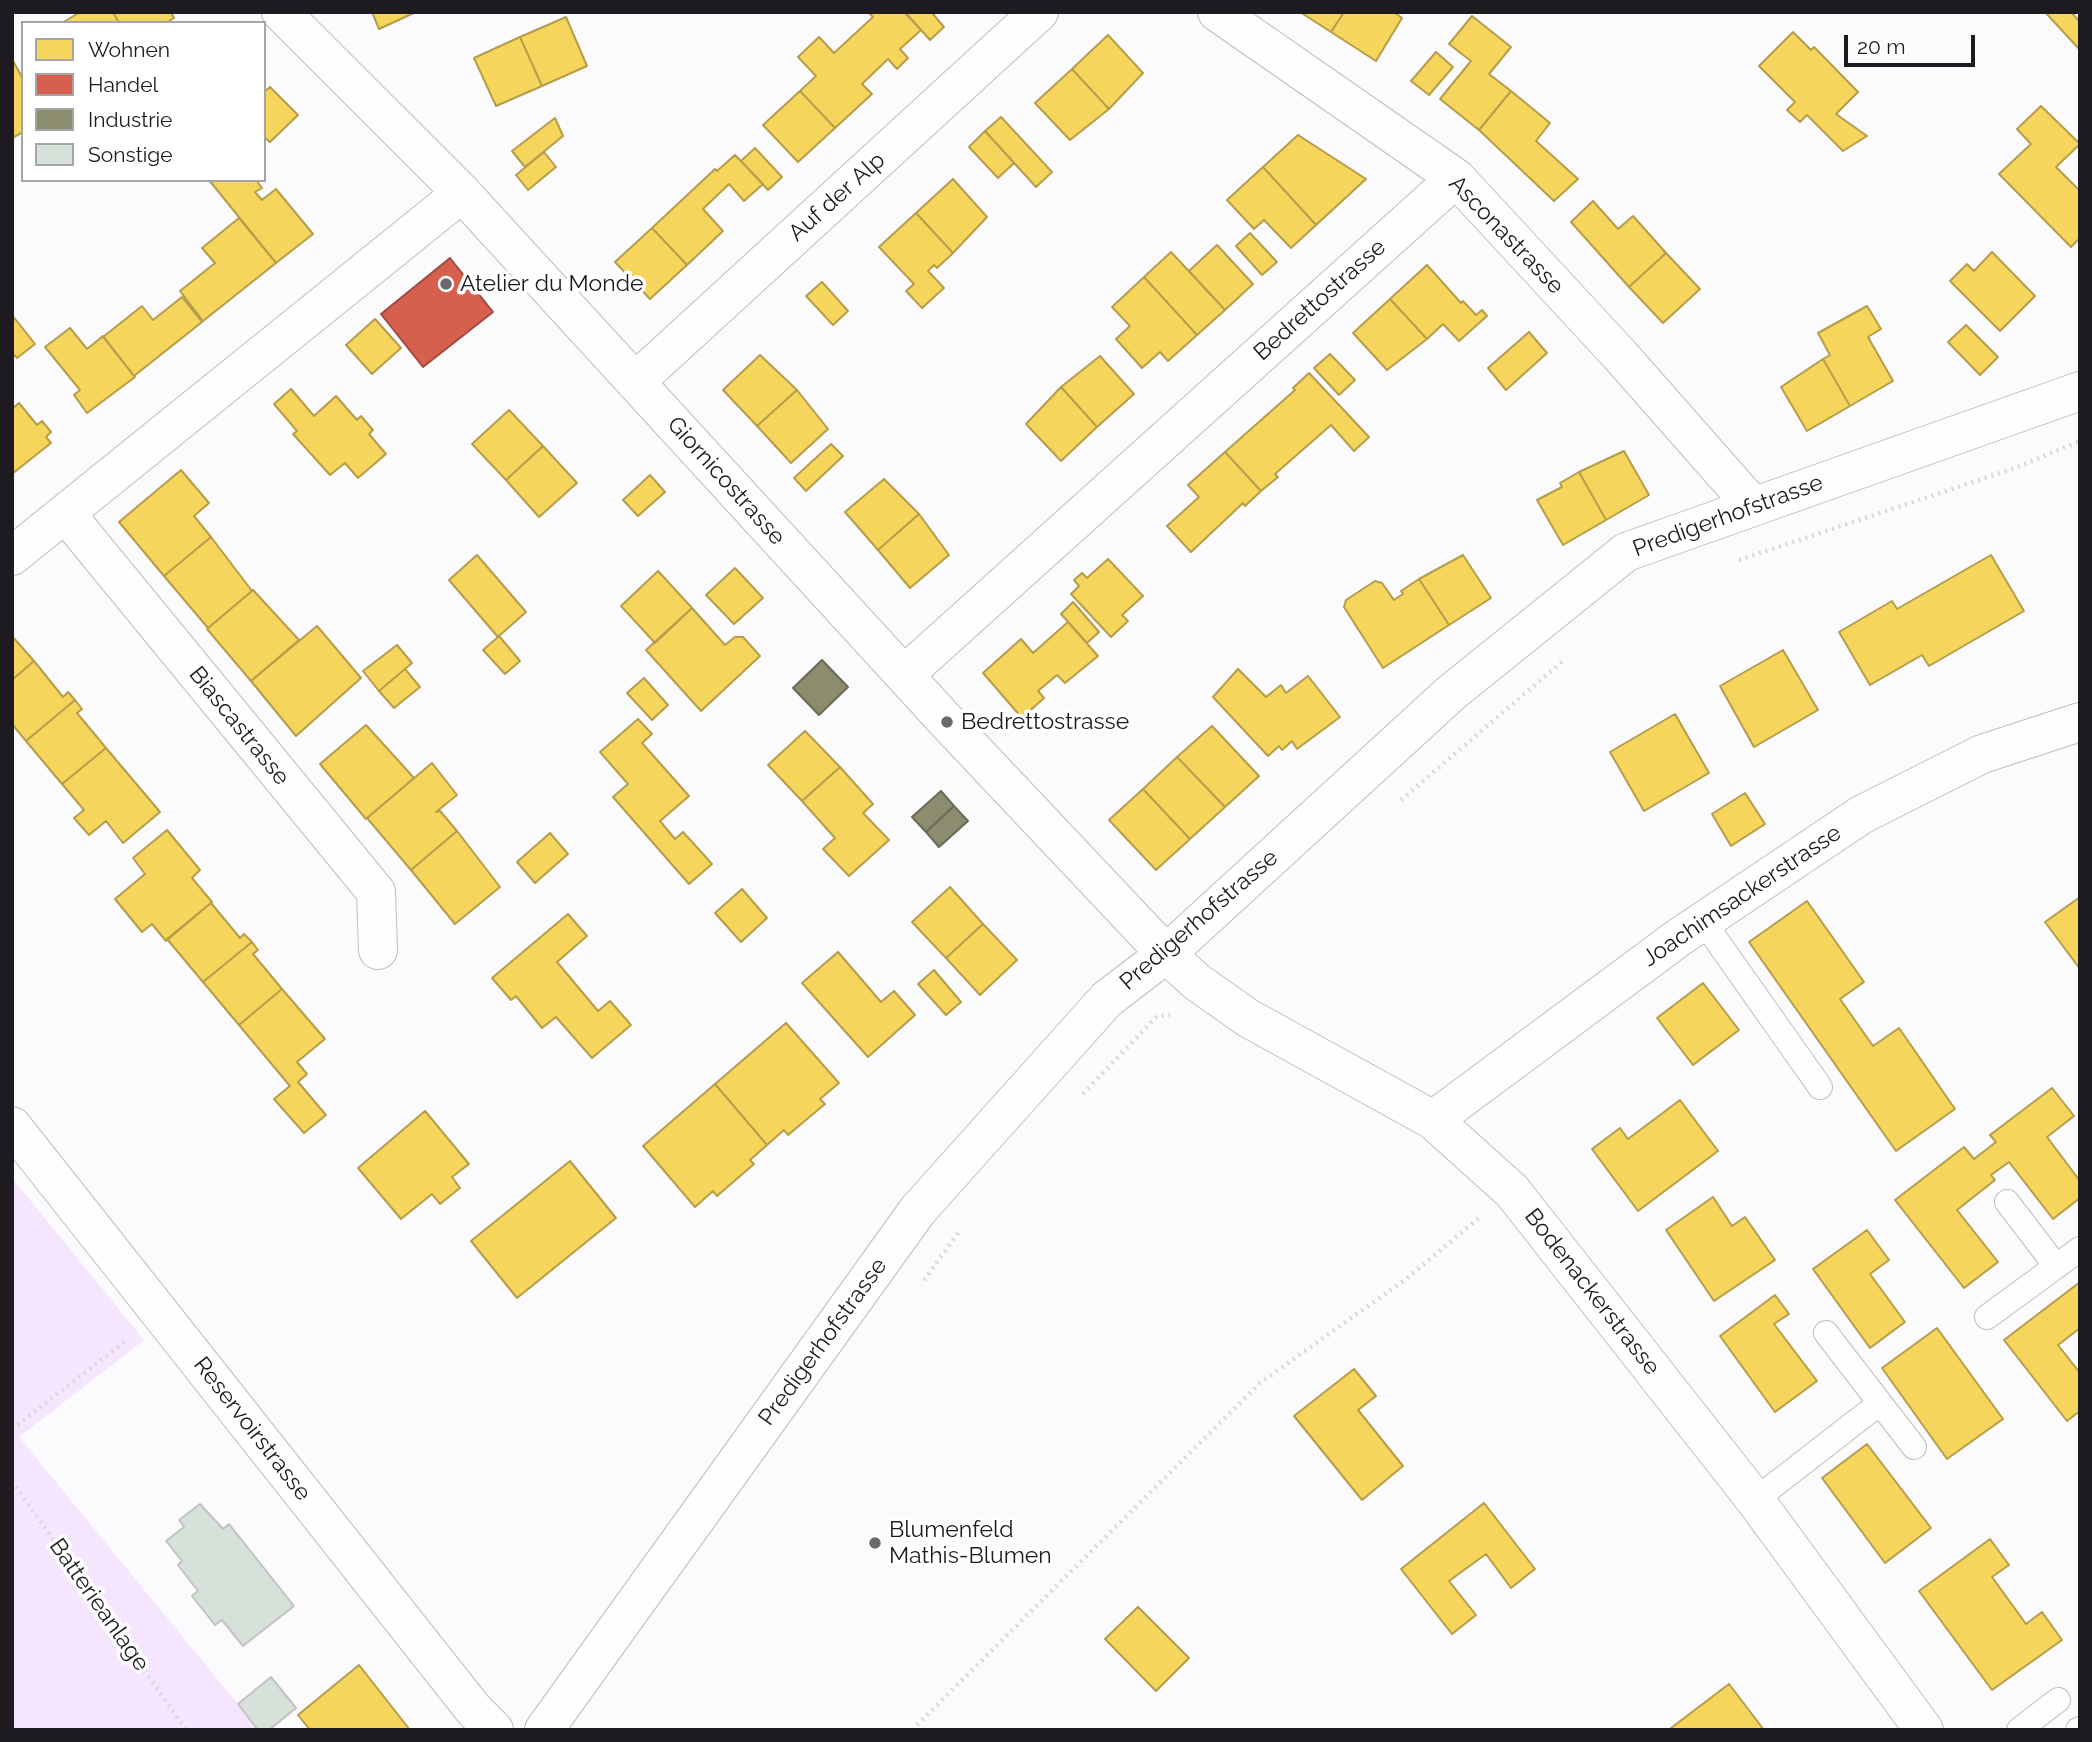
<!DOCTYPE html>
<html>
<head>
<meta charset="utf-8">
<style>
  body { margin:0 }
  #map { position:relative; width:2092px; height:1742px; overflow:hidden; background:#fbfafc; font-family:Raleway,sans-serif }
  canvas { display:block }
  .frame { position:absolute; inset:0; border:14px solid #1e1b20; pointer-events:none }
  .legend { position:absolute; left:21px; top:21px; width:245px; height:161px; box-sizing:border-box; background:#fff; border:2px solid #a5a4a6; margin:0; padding:9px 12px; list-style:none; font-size:21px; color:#1e1b20 }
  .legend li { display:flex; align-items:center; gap:14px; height:35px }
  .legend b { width:35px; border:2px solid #a5a4a6 }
  .scale { position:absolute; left:1844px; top:35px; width:131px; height:32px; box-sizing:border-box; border:4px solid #1e1b20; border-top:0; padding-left:9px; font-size:21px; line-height:24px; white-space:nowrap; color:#1e1b20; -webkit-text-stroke:5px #fff; paint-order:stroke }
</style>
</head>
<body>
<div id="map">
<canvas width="2092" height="1742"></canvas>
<div class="frame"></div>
<ul class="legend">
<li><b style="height:19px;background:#f6d55c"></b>Wohnen</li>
<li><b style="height:19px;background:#d6604d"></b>Handel</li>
<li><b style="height:19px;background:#8c8c6e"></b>Industrie</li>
<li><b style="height:19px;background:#d5e1d9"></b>Sonstige</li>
</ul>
<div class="scale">20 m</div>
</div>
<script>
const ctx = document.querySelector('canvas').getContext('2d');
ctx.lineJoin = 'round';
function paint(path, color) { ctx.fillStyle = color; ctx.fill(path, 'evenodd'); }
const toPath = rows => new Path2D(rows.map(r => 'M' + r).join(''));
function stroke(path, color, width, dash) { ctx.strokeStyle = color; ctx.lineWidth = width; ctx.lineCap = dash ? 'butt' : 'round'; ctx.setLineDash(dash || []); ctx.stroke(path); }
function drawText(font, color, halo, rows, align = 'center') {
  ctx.font = font + ' Raleway,sans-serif'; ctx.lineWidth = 7; ctx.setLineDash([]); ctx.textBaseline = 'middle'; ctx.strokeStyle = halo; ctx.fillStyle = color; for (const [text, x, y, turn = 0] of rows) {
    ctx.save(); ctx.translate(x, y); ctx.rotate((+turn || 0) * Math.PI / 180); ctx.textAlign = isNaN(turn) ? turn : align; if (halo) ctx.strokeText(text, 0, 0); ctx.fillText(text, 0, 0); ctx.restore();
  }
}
const green = toPath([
  [12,1178,144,1340,19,1437,259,1730,12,1730]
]);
const homes = toPath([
  [80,12,113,12,119,23,62,23,80,12],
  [113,12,171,12,174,18,166,23,119,23,113,12],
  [372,12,416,12,379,29,372,12],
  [868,12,904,12,921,30,900,49,908,58,897,69,888,59,862,84,872,94,835,128,800,91,816,76,798,57,819,37,834,53,873,17,868,12],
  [905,12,935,12,933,14,944,27,930,40,905,12],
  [1300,12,1344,12,1331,32,1300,12],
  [1344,12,1394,12,1402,18,1376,61,1331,32,1344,12],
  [2045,12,2071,12,2080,22,2080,50,2045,12],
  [1472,16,1511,47,1489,74,1511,91,1479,130,1440,99,1471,61,1449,44,1472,16],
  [566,17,587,66,542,86,520,37,566,17],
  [1793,32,1811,50,1814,47,1858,92,1836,114,1867,136,1843,151,1807,115,1800,122,1787,110,1795,102,1759,66,1793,32],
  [1108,35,1143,73,1109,109,1072,69,1108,35],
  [520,37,542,86,496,106,474,58,520,37],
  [1436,52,1453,67,1429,95,1411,81,1436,52],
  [12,59,23,79,23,132,12,138,12,59],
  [1072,69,1109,109,1070,140,1035,103,1072,69],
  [270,87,298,115,270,142,264,137,264,92,270,87],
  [800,91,835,128,798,162,763,125,800,91],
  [1511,91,1550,123,1536,141,1578,179,1554,201,1479,130,1511,91],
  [2041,106,2080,144,2056,167,2080,191,2080,238,2071,247,1999,174,2031,144,2017,129,2041,106],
  [1001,117,1052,172,1036,187,985,131,1001,117],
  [555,118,563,136,525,167,512,151,555,118],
  [985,131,1014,163,998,178,969,147,985,131],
  [1298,135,1366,179,1316,225,1263,167,1298,135],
  [755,148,782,177,768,190,741,161,755,148],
  [544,152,556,167,528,190,516,175,544,152],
  [735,155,763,184,744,201,729,184,703,209,723,231,687,265,652,228,715,169,717,171,735,155],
  [1263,167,1316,225,1291,248,1264,220,1254,229,1227,200,1263,167],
  [953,179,987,217,953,253,916,213,953,179],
  [209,180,256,180,262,188,255,192,262,200,276,189,313,234,276,263,209,180],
  [1593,201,1618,229,1633,216,1666,253,1629,287,1571,222,1593,201],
  [916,213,953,253,937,268,934,265,928,271,944,288,922,308,906,291,914,284,879,247,916,213],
  [239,218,276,263,203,321,180,291,215,263,202,248,239,218],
  [652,228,687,265,650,299,615,262,652,228],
  [1250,233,1277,262,1262,275,1236,246,1250,233],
  [1217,245,1253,284,1225,310,1189,271,1217,245],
  [1171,252,1225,310,1197,335,1144,277,1171,252],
  [1992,252,2035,296,2000,331,1950,281,1967,264,1974,271,1992,252],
  [1666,253,1700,289,1663,323,1629,287,1666,253],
  [1427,265,1461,303,1463,301,1476,315,1482,310,1487,316,1459,341,1443,324,1427,339,1390,299,1427,265],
  [1144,277,1197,335,1168,361,1160,352,1142,368,1116,339,1130,326,1112,307,1144,277],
  [822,282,848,311,833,325,806,296,822,282],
  [182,297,202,322,134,376,103,337,142,306,153,320,182,297],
  [1390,299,1427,339,1387,370,1353,333,1390,299],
  [1867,306,1881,329,1868,337,1893,381,1850,406,1823,359,1830,355,1818,333,1867,306],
  [12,315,35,344,17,358,12,353,12,315],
  [375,319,401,348,372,374,346,345,375,319],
  [1966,325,1998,357,1980,375,1948,342,1966,325],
  [70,328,87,349,103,336,135,377,87,413,74,395,80,390,45,347,70,328],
  [1529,332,1547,353,1506,390,1488,368,1529,332],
  [1330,354,1355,380,1339,395,1314,368,1330,354],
  [760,355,797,390,757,426,723,390,760,355],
  [1100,356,1134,394,1097,427,1061,387,1100,356],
  [1823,359,1850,406,1807,431,1781,387,1823,359],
  [1309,373,1369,437,1354,451,1331,425,1275,474,1278,477,1261,491,1225,452,1295,390,1293,388,1309,373],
  [1061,387,1097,427,1061,461,1026,424,1061,387],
  [291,389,314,416,336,396,357,420,361,416,373,430,369,434,386,454,358,478,345,463,330,475,293,434,297,431,274,404,291,389],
  [797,390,828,429,791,463,757,426,797,390],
  [19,403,37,425,42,421,51,432,46,437,51,443,12,474,12,409,19,403],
  [509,410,543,446,506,480,472,444,509,410],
  [831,444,843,456,806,491,794,478,831,444],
  [543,446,577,483,539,517,506,480,543,446],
  [1624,451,1649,495,1606,520,1579,472,1624,451],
  [1225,452,1261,491,1245,506,1243,503,1191,552,1167,526,1199,497,1188,485,1225,452],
  [181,470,209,503,194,516,211,537,164,576,119,522,181,470],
  [1579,472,1606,520,1563,545,1537,500,1562,487,1560,483,1579,472],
  [650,475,665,492,638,516,623,500,650,475],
  [884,479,919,514,878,550,845,512,884,479],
  [919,514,949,555,910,588,878,550,919,514],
  [211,537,252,591,208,628,164,576,211,537],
  [477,555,526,612,499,636,520,661,505,674,483,650,498,637,449,580,477,555],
  [1463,555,1491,598,1449,625,1419,579,1463,555],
  [1991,555,2024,611,1929,666,1922,655,1870,685,1839,632,1892,601,1897,609,1991,555],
  [1108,559,1143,596,1122,615,1128,621,1111,637,1071,594,1079,586,1074,580,1082,573,1087,578,1108,559],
  [735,568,763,598,734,624,706,595,735,568],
  [658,571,692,608,655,643,621,606,658,571],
  [1419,579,1449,625,1383,668,1344,607,1346,600,1375,581,1382,583,1394,600,1403,594,1401,591,1419,579],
  [253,590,299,640,251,681,207,629,253,590],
  [1073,602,1099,632,1087,643,1061,614,1073,602],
  [692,608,725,645,735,637,743,637,760,656,701,711,646,650,692,608],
  [1068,622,1098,656,1065,683,1057,675,1038,691,1044,698,1022,718,983,673,1021,639,1033,653,1068,622],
  [317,626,361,678,296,736,251,681,317,626],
  [12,636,34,661,12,680,12,636],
  [397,645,412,663,379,691,363,671,397,645],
  [1783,650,1818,710,1754,747,1720,686,1783,650],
  [34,661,63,697,68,692,75,700,26,741,12,724,12,680,34,661],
  [405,669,420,687,394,708,379,691,405,669],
  [1238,669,1266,697,1281,685,1286,693,1308,676,1340,717,1297,749,1292,741,1282,750,1279,746,1268,756,1213,697,1238,669],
  [644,678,668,705,652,720,627,693,644,678],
  [75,700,82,709,77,713,106,748,62,784,26,741,75,700],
  [1675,714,1709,773,1644,811,1610,752,1675,714],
  [638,719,652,734,642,743,689,796,660,821,675,839,683,832,712,864,689,884,613,797,628,784,600,752,638,719],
  [366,725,414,778,366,819,320,764,366,725],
  [1212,726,1259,776,1225,807,1177,757,1212,726],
  [805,731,840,767,802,801,768,765,805,731],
  [106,748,160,812,123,843,106,821,89,835,74,818,84,810,62,784,106,748],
  [1177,757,1225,807,1190,839,1143,789,1177,757],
  [432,763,457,795,436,812,440,811,457,831,411,870,367,818,432,763],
  [840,767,873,804,863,813,889,840,849,876,823,849,835,838,802,801,840,767],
  [1143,789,1190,839,1156,870,1109,820,1143,789],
  [1745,793,1765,824,1731,846,1712,814,1745,793],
  [167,830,200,870,192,878,212,902,166,941,152,924,142,932,115,899,145,874,133,858,167,830],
  [457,831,500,887,455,924,411,870,457,831],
  [550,833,568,854,535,883,517,862,550,833],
  [950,887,983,924,946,958,912,922,950,887],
  [742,889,767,918,741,942,715,913,742,889],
  [2080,897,2080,969,2045,922,2080,897],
  [1807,901,1864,982,1840,999,1873,1046,1899,1028,1955,1109,1896,1151,1749,942,1807,901],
  [211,903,240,938,244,934,252,942,203,982,167,939,211,903],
  [568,914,587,936,557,962,598,1011,610,1001,631,1025,592,1058,556,1017,542,1028,516,996,511,1000,492,978,568,914],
  [983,924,1017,960,980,995,946,958,983,924],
  [252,942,258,950,253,954,282,989,239,1025,203,982,252,942],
  [838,952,881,1002,894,991,915,1015,868,1057,802,983,838,952],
  [934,970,961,1002,946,1015,918,984,934,970],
  [1703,983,1739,1030,1693,1065,1657,1018,1703,983],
  [282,989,325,1039,297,1062,307,1074,298,1082,326,1115,304,1133,274,1099,290,1086,239,1025,282,989],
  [786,1023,839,1083,820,1099,825,1104,788,1135,784,1130,767,1145,715,1084,786,1023],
  [715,1084,767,1145,750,1160,754,1164,717,1196,713,1191,695,1207,643,1146,715,1084],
  [2052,1088,2074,1116,2047,1137,2080,1181,2080,1198,2053,1219,2009,1162,1991,1175,1995,1180,1957,1210,1998,1262,1964,1288,1895,1200,1964,1147,1974,1159,1996,1142,1990,1135,2052,1088],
  [1680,1100,1718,1151,1638,1211,1592,1149,1620,1128,1628,1139,1680,1100],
  [425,1111,469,1164,452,1177,460,1188,440,1204,432,1194,401,1219,358,1168,425,1111],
  [570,1161,616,1218,517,1298,471,1241,570,1161],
  [1713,1197,1732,1226,1745,1217,1775,1260,1714,1301,1666,1230,1713,1197],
  [1867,1230,1889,1260,1870,1274,1905,1322,1870,1348,1813,1269,1867,1230],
  [2080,1282,2080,1328,2058,1345,2080,1373,2080,1411,2067,1421,2004,1340,2080,1282],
  [1775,1295,1789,1314,1774,1324,1817,1381,1775,1412,1720,1336,1775,1295],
  [1937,1328,2003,1419,1947,1459,1882,1368,1937,1328],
  [1354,1369,1376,1396,1358,1410,1403,1466,1362,1500,1294,1416,1354,1369],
  [1867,1444,1931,1528,1885,1563,1822,1478,1867,1444],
  [1484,1503,1535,1569,1511,1588,1486,1554,1449,1581,1476,1615,1452,1634,1401,1569,1484,1503],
  [1990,1539,2009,1565,1992,1577,2026,1624,2042,1612,2062,1640,1992,1690,1919,1591,1990,1539],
  [1138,1607,1189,1658,1156,1691,1105,1639,1138,1607],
  [359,1665,410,1730,310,1730,298,1715,359,1665],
  [1729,1684,1764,1730,1672,1730,1671,1728,1729,1684]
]);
const shops = toPath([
  [450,258,493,312,423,367,381,314,450,258]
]);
const industry = toPath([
  [822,660,848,687,819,715,793,688,822,660],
  [941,791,954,806,926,832,912,817,941,791],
  [954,806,968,821,939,847,926,832,954,806]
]);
const building = toPath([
  [200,1504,223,1529,229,1524,294,1606,243,1646,222,1620,215,1625,192,1596,198,1591,178,1565,182,1561,166,1541,184,1527,179,1520,200,1504],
  [271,1677,296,1708,269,1730,258,1730,238,1704,271,1677]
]);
const path = toPath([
  [1739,560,2015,468,2080,441],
  [1401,800,1564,660],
  [1083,1094,1157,1016,1170,1015],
  [924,1280,958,1233],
  [12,1429,127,1340],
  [12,1481,186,1730],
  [912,1730,1260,1383,1406,1279,1479,1218]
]);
const lane = toPath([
  [1703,921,1820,1087],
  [2007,1202,2056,1266],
  [1987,1317,2080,1249],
  [1826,1333,1880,1403],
  [1755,1500,1880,1403,1914,1447],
  [2019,1730,2058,1700],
  [2078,1730,2080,1729]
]);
const street = toPath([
  [281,12,462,193,947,722,1166,954,1197,982,1248,1018,1433,1120,1512,1191,1755,1500,1924,1730],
  [1217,12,1456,178,1619,354,1752,505],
  [635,382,1039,12],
  [66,514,376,892,378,950],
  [12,556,462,193],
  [904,675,1456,178],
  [1433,1120,1678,938,1861,815,1982,754,2080,722],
  [12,1126,474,1710,494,1730],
  [544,1730,918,1210,1107,999,1166,954,1451,693,1626,552,2080,391]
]);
const markers = [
  [446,284,7,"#6b696d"],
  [947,722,7,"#6b696d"],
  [875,1543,7,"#6b696d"]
];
const streetNames = [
  ["Auf der Alp",837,197,-42],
  ["Asconastrasse",1506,235,46],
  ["Bedrettostrasse",1320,300,-42],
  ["Giornicostrasse",726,481,48],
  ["Predigerhofstrasse",1728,516,-20],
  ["Biascastrasse",239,726,51],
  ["Joachimsackerstrasse",1742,896,-34],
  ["Predigerhofstrasse",1199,920,-41],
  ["Bodenackerstrasse",1592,1292,52],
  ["Predigerhofstrasse",823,1342,-54],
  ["Reservoirstrasse",252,1429,52],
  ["Batterieanlage",99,1605,55]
];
const poiNames = [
  ["Atelier du Monde",460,284],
  ["Bedrettostrasse",961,722],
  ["Blumenfeld",889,1530],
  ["Mathis-Blumen",889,1556]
];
paint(green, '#f5e5fe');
paint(homes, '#f6d55c');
stroke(homes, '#b59d4a', 2);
paint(shops, '#d6604d');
stroke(shops, '#9f4b40', 2);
paint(industry, '#8c8c6e');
stroke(industry, '#6b6a57', 2);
paint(building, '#d5e1d9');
stroke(building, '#c1c3c2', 2);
stroke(lane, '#bebdc0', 26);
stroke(street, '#bebdc0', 40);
stroke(path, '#d8d7d8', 4.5, [2, 5]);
stroke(lane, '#fefeff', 24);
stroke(street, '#fefeff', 38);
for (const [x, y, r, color] of markers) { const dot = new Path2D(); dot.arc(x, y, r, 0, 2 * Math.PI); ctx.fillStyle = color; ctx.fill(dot); stroke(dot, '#fff', 2.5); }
drawText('23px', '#1e1b20', '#fff', streetNames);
drawText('23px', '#1e1b20', '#fff', poiNames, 'left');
</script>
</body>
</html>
